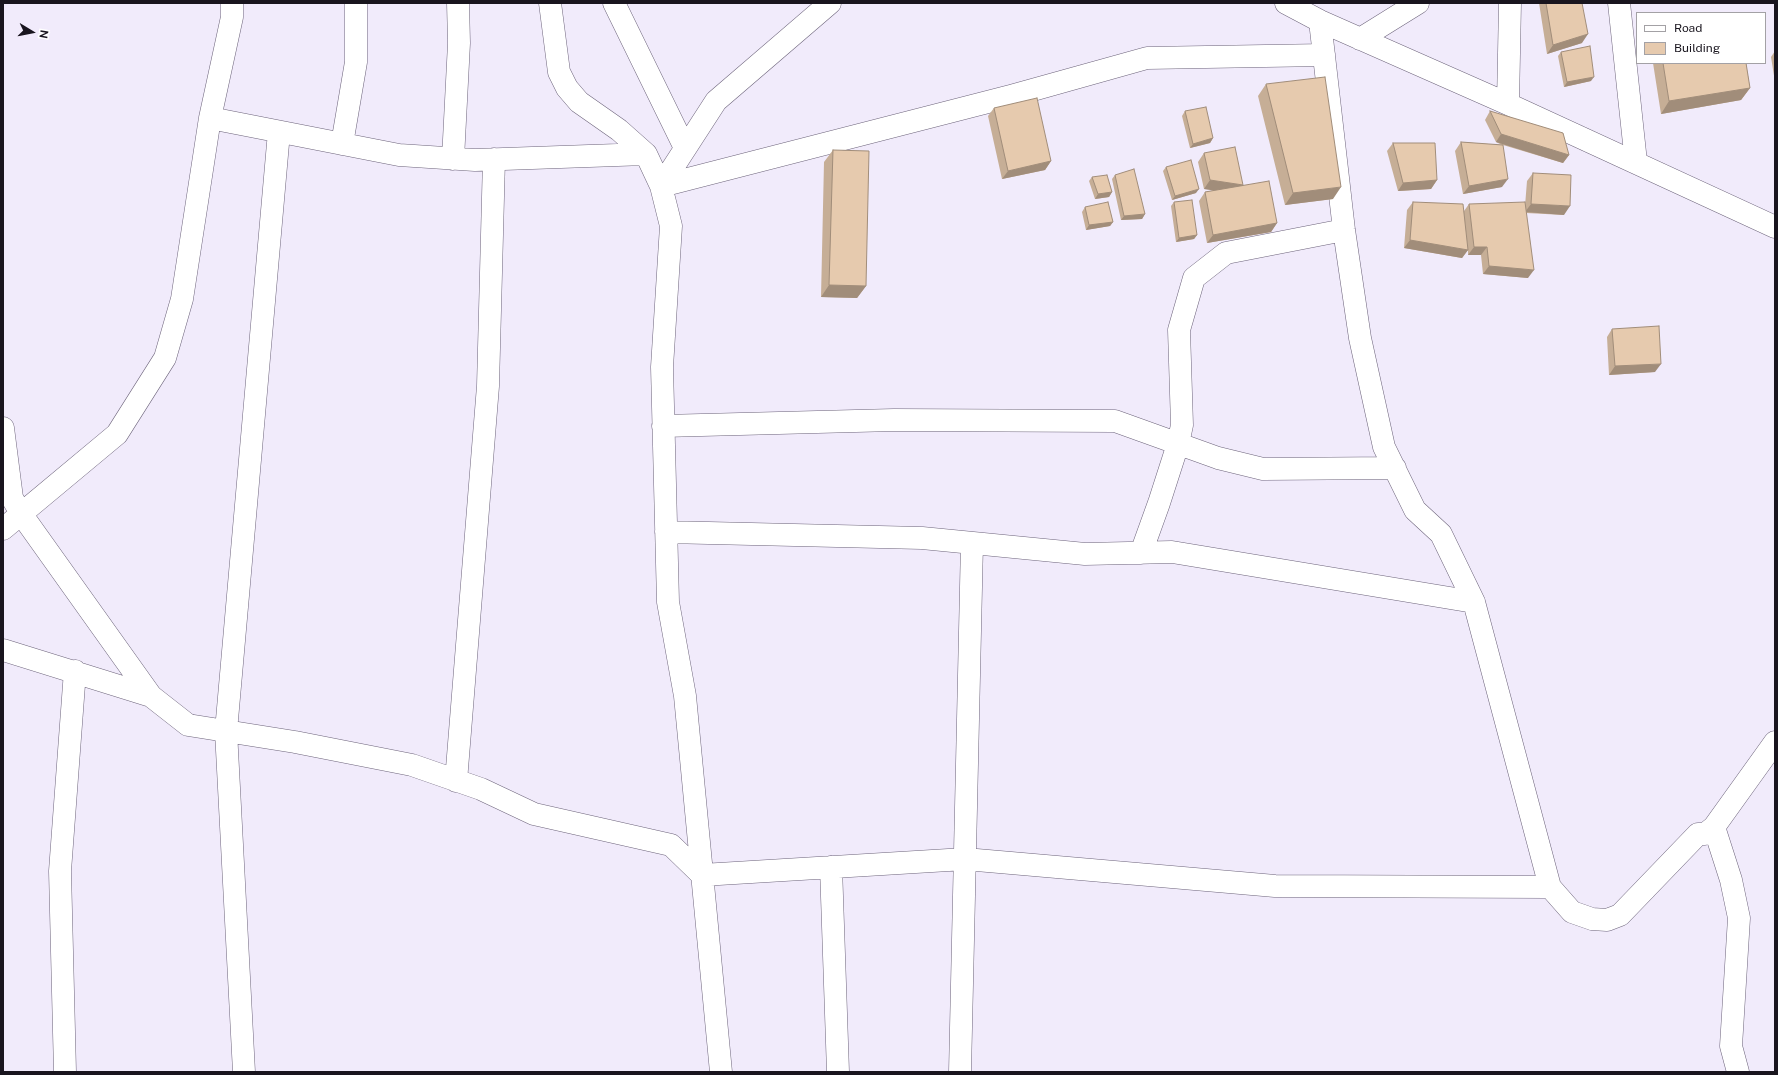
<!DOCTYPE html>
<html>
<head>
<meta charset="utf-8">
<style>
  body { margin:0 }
  #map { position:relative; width:1778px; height:1075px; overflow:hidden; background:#f1ebfb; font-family:"Public Sans",sans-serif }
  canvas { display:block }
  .frame { position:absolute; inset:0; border:4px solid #19151e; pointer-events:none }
  .legend { position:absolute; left:1636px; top:12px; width:130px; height:52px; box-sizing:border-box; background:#fff; border:1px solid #a3a1a5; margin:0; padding:5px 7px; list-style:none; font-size:12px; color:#19151e }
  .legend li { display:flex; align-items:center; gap:8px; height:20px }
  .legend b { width:20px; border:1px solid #a3a1a5 }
  .north { position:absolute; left:12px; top:12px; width:40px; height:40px; -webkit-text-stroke:3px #fff; paint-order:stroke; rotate:100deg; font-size:11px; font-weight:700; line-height:16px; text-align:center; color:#19151e }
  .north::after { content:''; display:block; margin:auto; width:14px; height:18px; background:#19151e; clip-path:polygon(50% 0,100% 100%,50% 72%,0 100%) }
</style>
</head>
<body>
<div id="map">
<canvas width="1778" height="1075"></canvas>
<div class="frame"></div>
<ul class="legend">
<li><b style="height:5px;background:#fff"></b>Road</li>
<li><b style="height:11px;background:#e6caae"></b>Building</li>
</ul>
<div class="north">N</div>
</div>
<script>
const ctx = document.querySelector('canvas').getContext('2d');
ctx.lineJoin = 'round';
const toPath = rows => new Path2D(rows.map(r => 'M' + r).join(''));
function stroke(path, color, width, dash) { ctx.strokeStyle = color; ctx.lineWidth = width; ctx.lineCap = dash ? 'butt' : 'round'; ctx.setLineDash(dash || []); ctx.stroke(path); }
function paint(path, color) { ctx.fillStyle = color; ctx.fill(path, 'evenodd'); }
const minor = toPath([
  [550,3,559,72,567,88,579,102,619,130,646,154,661,186,671,226,662,367,668,602,685,696,721,1072],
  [614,3,685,148],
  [1286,3,1320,21,1508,104,1775,227],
  [1619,3,1636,162],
  [1320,21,1344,230,1360,338,1384,447,1415,510,1441,534,1474,602,1550,887,1572,912,1592,919,1607,920,1620,915,1698,834,1705,834,1714,827,1775,742],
  [1360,39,1418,3],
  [1508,104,1510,3],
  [210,118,399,155,475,160,646,154],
  [342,144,356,62,356,3],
  [453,159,459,43,458,3],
  [661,186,1011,96,1147,58,1324,55],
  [661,186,716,101,830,3],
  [663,426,894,420,1115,421,1218,458,1263,469,1395,468],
  [3,428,12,498,22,515,151,696],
  [3,529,117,434,165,358,182,299,210,118,232,17,232,3],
  [666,532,922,538,1085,554,1172,552,1474,602],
  [1141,553,1159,503,1178,444,1182,425,1179,330,1194,278,1226,253,1344,230],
  [3,650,151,696,188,725,295,742,412,765,481,789,534,814,671,845,702,875,965,859,1275,886,1550,887],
  [456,781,488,386,494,159],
  [1714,827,1731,880,1739,918,1731,1046,1738,1072],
  [831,867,838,1072],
  [65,1072,60,871,75,671],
  [244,1072,226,731,279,132],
  [960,1072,972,543]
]);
const wall = toPath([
  [1539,3,1582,3,1582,43,1547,54],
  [1775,51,1775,82,1771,57],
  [1561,52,1591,81,1564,87,1558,56],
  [1653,63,1746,63,1750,88,1741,100,1661,114],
  [1266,84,1333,199,1285,205,1258,96],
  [994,108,1051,161,1045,170,1002,179,988,116],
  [1185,111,1213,138,1210,143,1190,148,1182,116],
  [1490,111,1569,155,1563,163,1503,145,1502,187,1463,194,1455,151,1461,142,1502,145,1496,142,1485,120],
  [1393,143,1437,180,1431,189,1398,191,1387,151],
  [833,150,866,286,857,298,821,297,824,162],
  [1204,153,1243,185,1277,223,1271,232,1207,243,1199,201,1205,192,1215,190,1204,189,1198,162],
  [1166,167,1196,193,1172,200,1163,171],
  [1533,173,1564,215,1526,213,1528,278,1483,274,1481,255,1468,255,1468,250,1462,258,1404,248,1407,210,1413,202,1464,211,1469,204,1525,206,1527,181],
  [1115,175,1145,214,1142,219,1121,220,1112,179],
  [1092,177,1112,192,1109,197,1095,199,1089,181],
  [1174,202,1197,235,1194,239,1176,242,1171,206],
  [1085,207,1113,222,1110,226,1086,230,1082,212],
  [1612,329,1655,372,1609,375,1607,337]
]);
const shadedWall = toPath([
  [1588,34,1582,43,1547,54,1553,45],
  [1594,77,1591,81,1564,87,1567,82],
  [1750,88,1741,100,1661,114,1669,101],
  [1501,134,1569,155,1563,163,1496,142],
  [1213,138,1210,143,1190,148,1193,144],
  [1051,161,1045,170,1002,179,1008,171],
  [1508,179,1502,187,1463,194,1469,186],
  [1210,180,1243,185,1237,194,1204,189],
  [1437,180,1431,189,1398,191,1403,183],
  [1341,187,1333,199,1285,205,1293,193],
  [1199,189,1196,193,1172,200,1175,196],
  [1112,192,1109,197,1095,199,1098,194],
  [1531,204,1570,206,1564,215,1525,212],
  [1145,214,1142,219,1121,220,1124,216],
  [1113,222,1110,226,1086,230,1089,225],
  [1277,223,1271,232,1207,243,1213,235],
  [1197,235,1194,239,1176,242,1179,238],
  [1410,240,1468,250,1462,258,1404,248],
  [1474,247,1487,247,1481,255,1468,255],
  [1489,266,1534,270,1528,278,1483,274],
  [829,285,866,286,857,298,821,297],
  [1661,364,1655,372,1609,375,1615,366]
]);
const building = toPath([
  [1546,3,1582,3,1588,34,1553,45,1546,3],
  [1590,46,1594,77,1567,82,1561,52,1590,46],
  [1663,63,1746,63,1750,88,1669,101,1663,63],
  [1325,77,1341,187,1293,193,1266,84,1325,77],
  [1037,98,1051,161,1008,171,994,108,1037,98],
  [1206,107,1213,138,1193,144,1185,111,1206,107],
  [1490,111,1563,133,1569,155,1501,134,1490,111],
  [1461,142,1503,145,1508,179,1469,186,1461,142],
  [1393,143,1435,143,1437,180,1403,183,1393,143],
  [1235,147,1243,185,1210,180,1204,153,1235,147],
  [833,150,869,151,866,286,829,285,833,150],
  [1191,160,1199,189,1175,196,1166,167,1191,160],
  [1134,169,1145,214,1124,216,1115,175,1134,169],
  [1533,173,1571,175,1570,206,1531,204,1533,173],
  [1107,175,1112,192,1098,194,1092,177,1107,175],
  [1269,181,1277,223,1213,235,1205,192,1269,181],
  [1192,200,1197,235,1179,238,1174,202,1192,200],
  [1108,202,1113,222,1089,225,1085,207,1108,202],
  [1413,202,1463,204,1468,250,1410,240,1413,202],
  [1525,202,1534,270,1489,266,1487,247,1474,247,1469,204,1525,202],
  [1659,326,1661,364,1615,366,1612,329,1659,326]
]);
stroke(minor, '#6d647b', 23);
stroke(minor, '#fff', 22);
paint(wall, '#c6ae96');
paint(shadedWall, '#a18d7a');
paint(building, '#e6caae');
stroke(building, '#a18d7a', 1);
</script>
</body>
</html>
